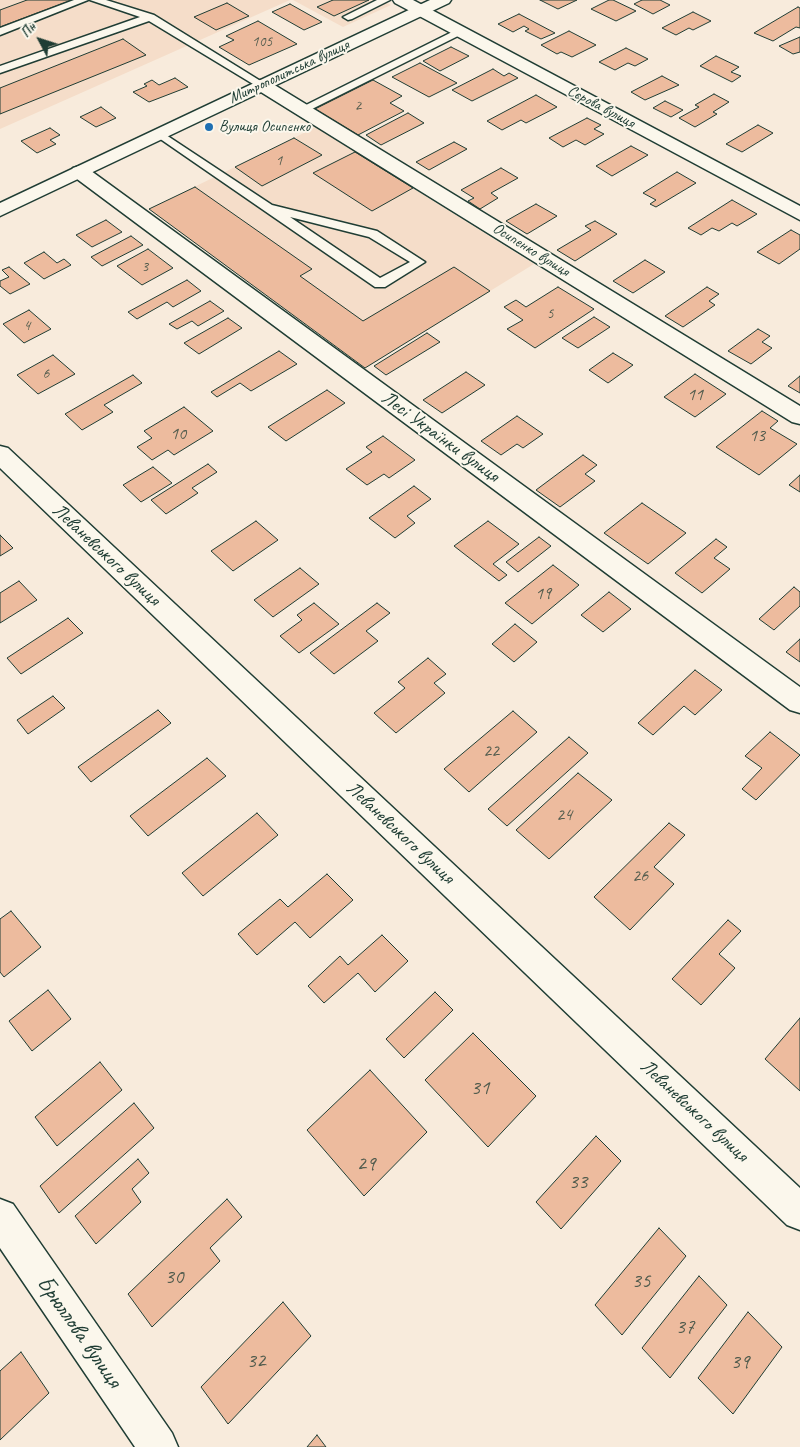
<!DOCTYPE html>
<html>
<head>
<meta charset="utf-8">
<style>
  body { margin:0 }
  #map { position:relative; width:800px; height:1447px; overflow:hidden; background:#f8ebdc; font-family:Caveat,sans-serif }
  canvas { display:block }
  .north { position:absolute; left:15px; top:15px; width:50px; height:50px; -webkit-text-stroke:4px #fbf7ec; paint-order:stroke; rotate:310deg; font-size:14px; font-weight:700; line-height:20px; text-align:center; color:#1f3d34 }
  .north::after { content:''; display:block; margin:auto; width:18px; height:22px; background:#1f3d34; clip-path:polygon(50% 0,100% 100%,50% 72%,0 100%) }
</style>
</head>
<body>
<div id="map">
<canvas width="800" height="1447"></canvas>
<div class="north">Пн</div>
</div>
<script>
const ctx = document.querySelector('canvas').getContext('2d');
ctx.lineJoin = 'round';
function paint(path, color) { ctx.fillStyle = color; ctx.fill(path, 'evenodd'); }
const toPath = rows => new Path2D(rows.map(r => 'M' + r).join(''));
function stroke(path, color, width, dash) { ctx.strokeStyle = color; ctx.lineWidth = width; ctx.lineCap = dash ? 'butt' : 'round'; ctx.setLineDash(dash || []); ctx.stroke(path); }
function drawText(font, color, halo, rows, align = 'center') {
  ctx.font = font + ' Caveat,sans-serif'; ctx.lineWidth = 4; ctx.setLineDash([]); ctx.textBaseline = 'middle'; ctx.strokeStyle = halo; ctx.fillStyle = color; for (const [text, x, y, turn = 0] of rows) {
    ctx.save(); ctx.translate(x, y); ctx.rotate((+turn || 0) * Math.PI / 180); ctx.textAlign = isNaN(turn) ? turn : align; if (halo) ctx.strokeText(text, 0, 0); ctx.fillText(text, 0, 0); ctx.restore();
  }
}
const built = toPath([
  [0,0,290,0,0,129],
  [293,0,381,0,391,5,343,27],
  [315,127,534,264,365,368,149,209,235,167,263,185,321,155,294,138]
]);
const building = toPath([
  [27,0,72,0,0,27,0,10,27,0],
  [333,0,369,0,334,16,317,7,333,0],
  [540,0,577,0,558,9,540,0],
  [609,0,613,0,636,11,616,21,591,9,609,0],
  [642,0,660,0,670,5,653,14,634,4,642,0],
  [227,3,249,16,216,30,194,17,227,3],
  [290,4,322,22,304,30,272,12,290,4],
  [798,7,800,8,800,28,796,27,773,41,754,33,798,7],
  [693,12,711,21,693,30,689,28,676,35,662,28,693,12],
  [519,14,555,33,541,39,525,31,529,29,524,26,513,32,498,24,519,14],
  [258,21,297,44,249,65,219,47,234,40,226,36,258,21],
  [569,31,596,45,572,57,561,52,557,54,541,45,569,31],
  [800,37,800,52,793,54,779,46,800,37],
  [123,39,146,55,0,114,0,88,123,39],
  [451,47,469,56,440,71,423,61,451,47],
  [626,48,648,59,635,66,628,63,615,70,599,62,626,48],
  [716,56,739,67,731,72,741,76,732,82,700,66,716,56],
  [420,63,457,83,429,97,392,77,420,63],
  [493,69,504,76,509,73,518,78,472,101,452,90,493,69],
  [662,76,679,85,645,100,631,92,662,76],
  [175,78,188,87,149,102,133,92,147,86,144,84,152,80,159,85,175,78],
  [373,80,402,96,390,103,404,111,358,135,315,109,373,80],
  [714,94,729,102,713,112,717,114,695,127,679,118,699,107,695,105,714,94],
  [536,95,557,107,526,123,521,120,502,130,487,121,536,95],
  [665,101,683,110,671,117,653,108,665,101],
  [101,107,116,118,96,127,80,117,101,107],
  [408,113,424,123,381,145,366,135,408,113],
  [587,118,601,125,594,129,604,134,585,145,576,140,563,147,549,138,587,118],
  [758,125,773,133,742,152,726,144,758,125],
  [50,128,60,135,50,140,56,144,37,153,21,141,50,128],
  [294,138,322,155,262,186,235,167,294,138],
  [454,142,467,149,429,170,416,162,454,142],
  [631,146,648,155,612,176,596,166,631,146],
  [355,152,413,188,372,211,313,173,355,152],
  [501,168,518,178,491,193,498,198,480,209,468,201,474,198,461,190,501,168],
  [677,172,696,183,656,207,650,204,656,200,643,193,677,172],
  [195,187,312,269,300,276,363,321,454,267,490,291,365,368,149,209,195,187],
  [732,200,757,214,737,226,732,223,719,231,712,228,701,235,688,228,732,200],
  [536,204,557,216,527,234,506,221,536,204],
  [106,220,122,232,92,247,76,235,106,220],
  [595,221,617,234,575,261,557,250,591,230,585,226,595,221],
  [791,230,800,235,800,249,779,264,757,252,791,230],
  [131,236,143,245,102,266,91,257,131,236],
  [148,249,173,268,142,285,117,266,148,249],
  [44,252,57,263,64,259,71,265,44,279,24,263,44,252],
  [645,260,665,272,633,293,613,281,645,260],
  [9,267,30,284,10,294,0,286,0,281,9,277,2,270,9,267],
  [187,280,201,291,173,307,167,302,137,319,128,312,187,280],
  [558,287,594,309,535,348,507,329,523,320,504,307,516,300,526,307,558,287],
  [707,287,719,294,709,301,715,305,683,327,665,316,707,287],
  [210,301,224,311,198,326,192,321,177,329,169,324,210,301],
  [29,310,51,329,24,343,3,324,29,310],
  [594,317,610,327,578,348,562,338,594,317],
  [228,318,242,328,199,354,184,343,228,318],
  [758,329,770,336,762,342,772,348,751,364,728,351,758,329],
  [427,333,440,342,386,375,374,366,427,333],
  [279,351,297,364,251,391,240,383,217,397,211,392,279,351],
  [613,353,633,365,608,383,589,370,613,353],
  [53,355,75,374,38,394,17,375,53,355],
  [466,372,485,385,442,413,423,400,466,372],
  [695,374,726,394,695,417,664,397,695,374],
  [133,375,142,383,104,405,113,412,82,430,65,414,133,375],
  [800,376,800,393,788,386,800,376],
  [327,390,345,403,286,441,268,427,327,390],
  [184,407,213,431,174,455,168,450,152,460,137,447,152,438,144,431,184,407],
  [762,411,778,421,770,428,797,444,759,475,716,447,762,411],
  [517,416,543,434,523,448,517,444,501,455,481,441,517,416],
  [383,436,415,460,389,478,384,474,367,485,346,469,372,452,366,447,383,436],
  [583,455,597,465,585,474,595,481,560,507,536,490,583,455],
  [208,464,217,472,192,488,198,493,166,514,151,500,208,464],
  [153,467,172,483,141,502,123,485,153,467],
  [800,475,800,492,789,485,800,475],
  [414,486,431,499,407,516,415,523,395,538,369,518,414,486],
  [642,503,686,533,648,564,604,533,642,503],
  [256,521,278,540,233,571,211,551,256,521],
  [488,521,519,544,493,564,507,575,499,581,454,546,488,521],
  [0,535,13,548,0,556,0,535],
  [539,537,551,546,518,572,506,562,539,537],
  [716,539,727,547,714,558,730,569,702,593,675,573,716,539],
  [553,565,579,585,532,624,505,603,553,565],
  [300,568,319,584,273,617,254,600,300,568],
  [19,581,37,600,0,623,0,593,19,581],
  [794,587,800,592,800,606,774,630,759,619,794,587],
  [609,592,631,609,603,632,581,615,609,592],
  [314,603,339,624,299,653,280,636,302,620,297,615,314,603],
  [377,603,390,613,366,631,378,641,334,674,310,653,377,603],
  [68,618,83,633,21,674,7,658,68,618],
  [515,624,537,642,514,662,492,644,515,624],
  [800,639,800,662,786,652,800,639],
  [428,658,446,674,434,683,445,693,396,733,374,713,405,688,398,682,428,658],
  [695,670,722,690,695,715,684,706,653,735,638,723,695,670],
  [53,696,65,708,28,734,17,720,53,696],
  [158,710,171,723,91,782,78,767,158,710],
  [513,711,537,732,469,792,444,769,513,711],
  [770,732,800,755,756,800,742,789,762,768,745,756,770,732],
  [569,737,588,753,507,826,488,809,569,737],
  [207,758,226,776,148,836,130,816,207,758],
  [578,773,612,800,549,859,516,830,578,773],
  [257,813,278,835,203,896,182,873,257,813],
  [669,823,685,835,654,867,674,884,630,930,594,897,669,823],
  [327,874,353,900,310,938,295,922,257,955,238,934,280,899,288,907,327,874],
  [11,911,41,947,4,977,0,972,0,919,11,911],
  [728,920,741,931,719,954,735,968,701,1005,672,979,728,920],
  [382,935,408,961,375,992,358,973,324,1003,308,986,340,956,348,965,382,935],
  [48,990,71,1019,32,1051,9,1021,48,990],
  [435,992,453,1010,404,1058,386,1039,435,992],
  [800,1018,800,1091,765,1059,800,1018],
  [473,1033,536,1096,488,1147,425,1080,473,1033],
  [100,1062,122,1090,57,1146,35,1117,100,1062],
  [370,1070,427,1132,364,1196,307,1130,370,1070],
  [134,1103,154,1128,59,1213,40,1186,134,1103],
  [596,1136,621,1161,561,1229,536,1202,596,1136],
  [138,1159,149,1173,132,1189,141,1202,96,1244,75,1216,138,1159],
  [227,1199,242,1217,210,1248,220,1261,152,1327,128,1294,227,1199],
  [659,1228,686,1256,622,1335,595,1305,659,1228],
  [699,1276,727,1305,670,1378,642,1348,699,1276],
  [283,1302,311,1336,228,1424,201,1387,283,1302],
  [748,1312,782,1347,733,1414,698,1378,748,1312],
  [21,1352,49,1393,0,1440,0,1371,21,1352],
  [317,1435,326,1447,307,1447,317,1435]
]);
const lane = toPath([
  [74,0,88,0,0,35,0,28,74,0],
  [90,0,106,0,154,15,267,85,262,88,258,87,149,21,0,73,0,66,140,17,90,0],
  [377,0,390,0,352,19,348,20,343,17,377,0],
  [460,28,464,29,464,33,306,112,302,113,296,110,460,28],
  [160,131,272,205,377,231,425,262,385,287,375,287,156,136,156,132,160,131],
  [290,217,369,237,410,262,380,278,290,217]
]);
const street = toPath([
  [393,0,413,0,800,206,800,220,395,3,393,0],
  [262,80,268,81,800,406,800,424,792,422,256,89,253,85,256,81,262,80],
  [80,166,87,168,800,687,800,713,790,710,73,176,71,172,73,168,80,166],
  [0,1199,13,1204,172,1433,178,1447,135,1447,0,1248,0,1199]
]);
const secondary = toPath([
  [430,0,451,0,449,3,0,216,0,203,430,0],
  [0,446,8,448,800,1188,800,1230,787,1225,0,468,0,446]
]);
const markers = [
  [209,127,5,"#1f6fb2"]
];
const farNumbernames = [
  ["105",262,42],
  ["2",358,106],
  ["1",279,161],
  ["3",145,267],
  ["5",550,314],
  ["4",27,326],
  ["6",46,374]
];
const farStreetnames = [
  ["Митрополитська вулиця",289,72,-25],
  ["Сєрова вулиця",601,107,28],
  ["Осипенко вулиця",531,250,32]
];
const farPoinames = [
  ["Вулиця Осипенко",219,127]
];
const numberNames = [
  ["11",695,395],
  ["10",178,434],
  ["13",757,436],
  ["19",543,594],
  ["22",491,751],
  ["24",564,815],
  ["26",640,876]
];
const streetNames = [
  ["Лесі Українки вулиця",440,437,36],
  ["Леваневського вулиця",106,555,43],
  ["Леваневського вулиця",400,833,43],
  ["Леваневського вулиця",694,1111,43]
];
const nearNumbernames = [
  ["31",480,1088],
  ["29",366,1164],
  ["33",578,1182],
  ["30",174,1277],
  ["35",641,1281],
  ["37",685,1327],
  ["32",256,1361],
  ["39",740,1362]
];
const nearStreetnames = [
  ["Брюллова вулиця",79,1332,55]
];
paint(built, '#f5ddc9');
paint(building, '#edbb9e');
stroke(building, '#1f3d34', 1);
stroke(lane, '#1f3d34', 3);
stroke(street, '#1f3d34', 3);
stroke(secondary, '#1f3d34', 3);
paint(lane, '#fbf7ec');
paint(street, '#fbf7ec');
paint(secondary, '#fbf7ec');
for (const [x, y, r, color] of markers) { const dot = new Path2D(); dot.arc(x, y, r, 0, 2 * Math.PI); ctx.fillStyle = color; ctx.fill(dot); stroke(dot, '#fbf7ec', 2); }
drawText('15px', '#525c4e', null, farNumbernames);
drawText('16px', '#1f3d34', '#fbf7ec', farStreetnames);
drawText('16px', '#1f3d34', '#fbf7ec', farPoinames, 'left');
drawText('18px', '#525c4e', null, numberNames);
drawText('20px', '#1f3d34', '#fbf7ec', streetNames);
drawText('21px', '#525c4e', null, nearNumbernames);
drawText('24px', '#1f3d34', '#fbf7ec', nearStreetnames);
</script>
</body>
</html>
